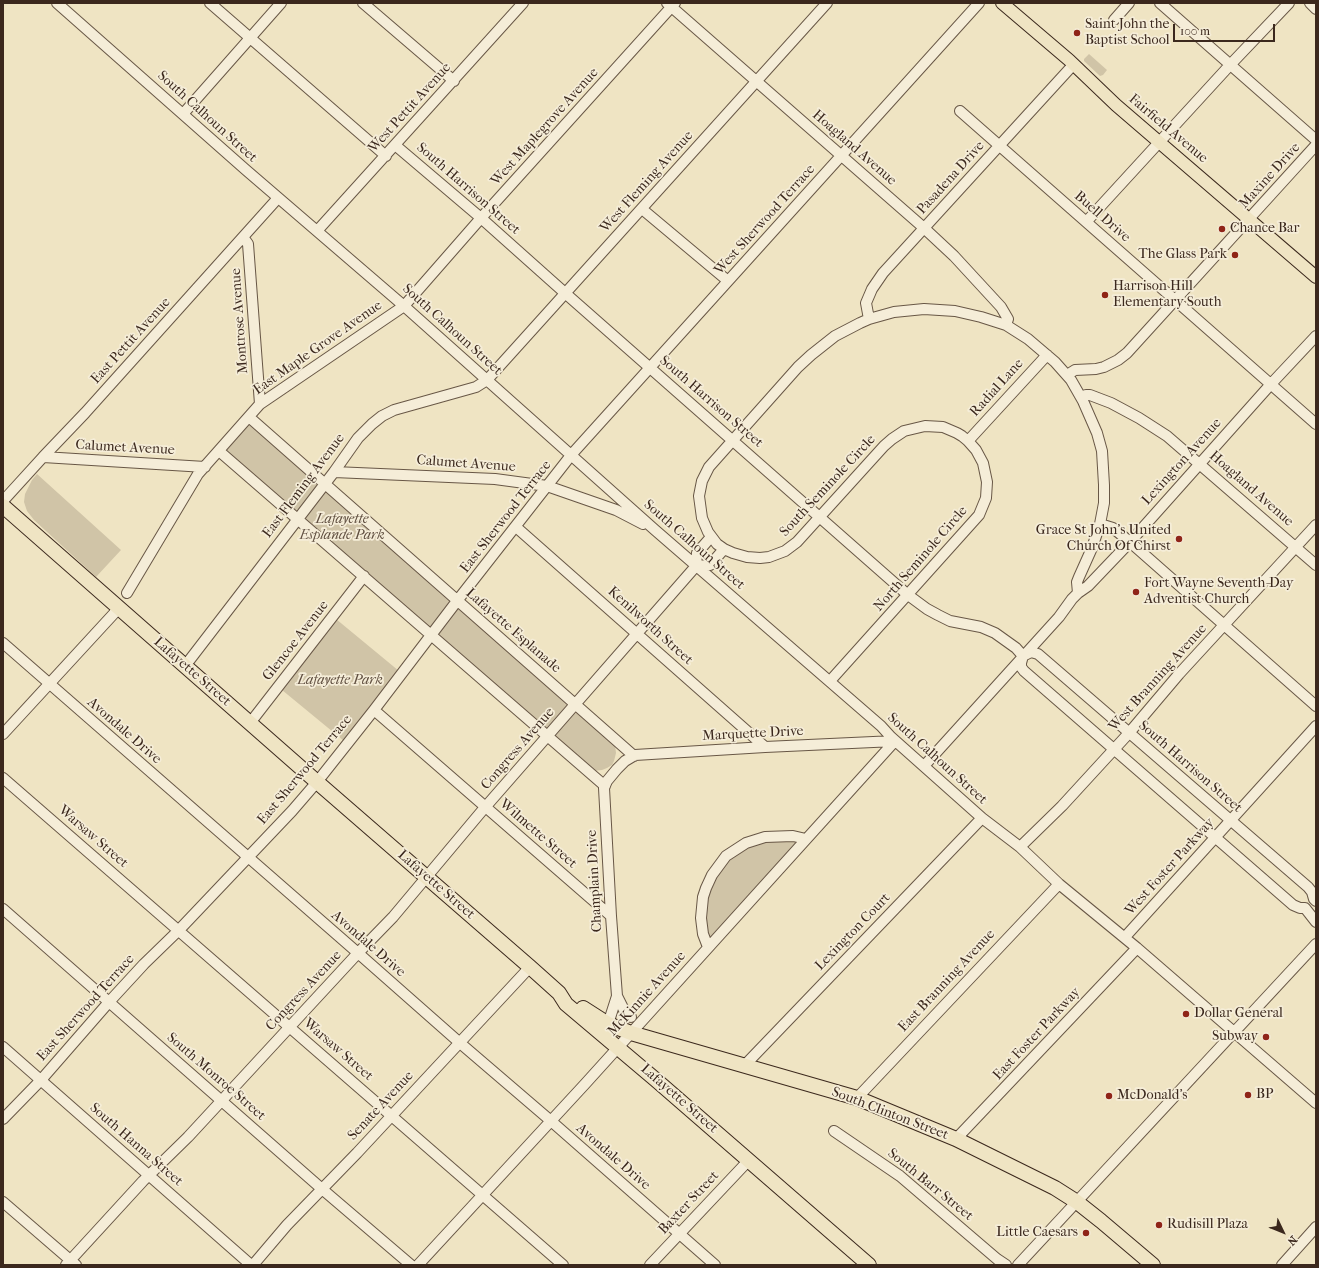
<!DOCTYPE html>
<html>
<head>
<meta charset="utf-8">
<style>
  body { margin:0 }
  #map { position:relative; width:1319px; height:1268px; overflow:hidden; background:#efe4c3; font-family:"IM FELL French Canon",serif }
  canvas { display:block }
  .frame { position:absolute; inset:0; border:4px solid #3b281d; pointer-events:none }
  .north { position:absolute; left:1263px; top:1212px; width:40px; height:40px; -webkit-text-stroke:3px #f5edd8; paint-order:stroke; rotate:133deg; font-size:11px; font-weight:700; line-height:16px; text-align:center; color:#3b281d }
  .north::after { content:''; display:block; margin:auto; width:14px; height:18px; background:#3b281d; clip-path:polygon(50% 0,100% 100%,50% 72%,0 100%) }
  .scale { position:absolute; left:1173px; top:24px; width:102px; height:18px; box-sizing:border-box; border:2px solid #3b281d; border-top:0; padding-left:5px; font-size:12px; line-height:14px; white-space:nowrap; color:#3b281d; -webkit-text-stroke:3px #f5edd8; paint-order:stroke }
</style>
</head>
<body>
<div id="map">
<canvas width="1319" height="1268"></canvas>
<div class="frame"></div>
<div class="north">N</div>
<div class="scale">100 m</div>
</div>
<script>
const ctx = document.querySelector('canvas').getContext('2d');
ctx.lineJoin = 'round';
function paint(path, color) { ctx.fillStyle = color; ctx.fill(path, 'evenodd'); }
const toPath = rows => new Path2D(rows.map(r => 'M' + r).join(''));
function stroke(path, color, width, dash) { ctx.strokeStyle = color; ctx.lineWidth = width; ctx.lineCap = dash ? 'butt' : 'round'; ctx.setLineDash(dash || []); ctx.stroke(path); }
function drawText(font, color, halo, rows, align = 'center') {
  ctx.font = font + ' "IM FELL French Canon",serif'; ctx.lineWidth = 3.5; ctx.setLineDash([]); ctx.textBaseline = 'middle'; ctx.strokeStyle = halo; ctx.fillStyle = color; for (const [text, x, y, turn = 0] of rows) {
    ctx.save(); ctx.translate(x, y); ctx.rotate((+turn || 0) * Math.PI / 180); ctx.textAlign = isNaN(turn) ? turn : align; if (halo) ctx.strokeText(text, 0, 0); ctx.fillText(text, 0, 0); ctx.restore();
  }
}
const green = toPath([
  [1089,54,1107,70,1103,75,1100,76,1084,61,1084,59],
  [246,425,251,425,316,481,316,488,299,509,293,511,227,452,226,448],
  [37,474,121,550,96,577,34,520,27,511,24,502,25,494,32,480],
  [324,492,327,492,450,599,450,605,433,626,428,627,305,519],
  [457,609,463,610,567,703,567,706,547,729,545,729,438,636,439,632],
  [336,619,399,671,344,741,282,690],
  [579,712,615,745,616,753,614,761,612,765,607,768,602,770,593,771,555,737,555,734,573,714],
  [781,839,795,842,796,845,712,937,708,937,706,922,708,895,713,882,729,859,752,845,768,840]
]);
const minor = toPath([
  [57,3,246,170,404,306,655,530,881,726,891,737,982,818,1020,847,1059,884,1137,948,1316,1103],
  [210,3,386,156],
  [363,3,454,81],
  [667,3,924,228,954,256,1001,307,1008,319,1006,325],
  [1160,3,1316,140],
  [1310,3,1316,9],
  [1114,20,1129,3],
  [960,111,1316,424],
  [183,114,281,3],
  [395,145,481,218,565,293,908,595,927,609,938,615,950,621,981,627,995,633,1016,648,1023,656],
  [642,209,728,281],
  [1087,221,1230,65,1289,3],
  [317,231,523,3],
  [243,237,248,244,260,404],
  [869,319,866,303,872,289,883,273,1073,65],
  [1067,375,1075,370,1096,369,1104,367,1118,360,1127,353,1316,145],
  [1081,397,1086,395,1090,395,1111,403,1139,418,1167,436,1316,565],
  [249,417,634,756],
  [968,441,1047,355],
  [219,451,605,786],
  [43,457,205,467],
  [334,472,495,479,547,486,616,510,643,524],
  [3,501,43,457,85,413,278,198],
  [1100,524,1113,528,1130,542,1316,706],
  [516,527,765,747],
  [696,566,697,553,711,537],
  [696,566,710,565,724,549],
  [127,593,198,474,260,404,404,306,481,218,675,3],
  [3,643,358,953,460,1043,551,1121,715,1265],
  [185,666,334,472,358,438,372,424,382,416,394,410,476,387,487,380,827,3],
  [830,681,979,515,986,498,987,482,983,463,976,450,968,441,962,436,957,433,943,427,925,426,904,431,892,439,884,446,797,542,785,551,769,557,760,558,747,557,733,553,724,549,717,544,708,532,702,518,699,496,702,481,709,467,798,367,811,355,835,336,860,323,869,319,894,312,924,309,955,311,981,317,1006,325,1028,339,1055,362,1071,380,1083,401,1097,433,1102,451,1104,485,1104,503,1100,524,1092,548,1079,577,1077,582,1078,593],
  [374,710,611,916],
  [250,723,364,576],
  [3,734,119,608],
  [924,766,1059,617,1072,599,1078,593,1088,586,1130,542,1271,384,1316,336],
  [3,778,563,1265],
  [1020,847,1062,806,1129,733,1179,674,1316,525],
  [1316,901,1314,899,1312,892,1308,887,1038,654,1031,652,1023,656,1021,663,1021,667,1024,671,1293,905,1300,908,1305,908,1316,922],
  [3,909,322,1189,411,1265],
  [1125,937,1316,726],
  [708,947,703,934,701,918,703,897,706,888,712,875,726,856,746,843,765,837,793,836,806,839],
  [617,996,624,1010,631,1017],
  [608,1024,617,996,611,916,604,788,607,781,617,769,625,761,635,755,765,747,895,741],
  [3,1047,251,1265],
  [744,1066,982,818],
  [857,1098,1059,884],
  [3,1119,41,1080,109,1002,144,964,179,930,292,811,317,782,374,710,457,601,572,454,979,3],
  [834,1131,900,1176,997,1259,1006,1265],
  [956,1139,1137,948],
  [3,1202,76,1265],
  [66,1265,143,1181,188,1137,358,953,393,917,481,812,696,566],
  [253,1265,287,1225,357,1153,530,967],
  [418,1265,585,1084,895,741],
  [650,1265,749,1160],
  [1018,1265,1316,944],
  [1282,1265,1316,1227]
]);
const major = toPath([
  [1002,3,1069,60,1116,105,1316,277]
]);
const highway = toPath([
  [3,506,317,782,530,967,559,993,566,1004,656,1080,869,1265],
  [583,1008,608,1024,631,1033,857,1098,956,1139,1055,1188,1077,1202,1101,1221,1153,1265]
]);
const markers = [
  [1077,33,4,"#8f2418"],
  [1222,229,4,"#8f2418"],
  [1235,255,4,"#8f2418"],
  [1105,295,4,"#8f2418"],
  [1179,539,4,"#8f2418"],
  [1136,592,4,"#8f2418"],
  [1186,1014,4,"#8f2418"],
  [1266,1037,4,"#8f2418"],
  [1248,1095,4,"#8f2418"],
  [1109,1096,4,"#8f2418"],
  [1159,1225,4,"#8f2418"],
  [1086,1233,4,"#8f2418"]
];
const poiNames = [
  ["Saint John the",1085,25],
  ["Baptist School",1085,41],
  ["Chance Bar",1230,229],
  ["The Glass Park",1227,255,"right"],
  ["Harrison Hill",1113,287],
  ["Elementary South",1113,303],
  ["Grace St John's United",1171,531,"right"],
  ["Church Of Chirst",1171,547,"right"],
  ["Fort Wayne Seventh-Day",1144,584],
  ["Adventist Church",1144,600],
  ["Dollar General",1194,1014],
  ["Subway",1258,1037,"right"],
  ["BP",1256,1095],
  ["McDonald's",1117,1096],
  ["Rudisill Plaza",1167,1225],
  ["Little Caesars",1078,1233,"right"]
];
const streetNames = [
  ["West Pettit Avenue",410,108,-48],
  ["South Calhoun Street",207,117,42],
  ["West Maplegrove Avenue",545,127,-48],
  ["Fairfield Avenue",1168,129,40],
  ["Hoagland Avenue",854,148,41],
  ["Maxine Drive",1270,176,-48],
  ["Pasadena Drive",951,178,-48],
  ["West Fleming Avenue",647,182,-48],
  ["South Harrison Street",468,189,41],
  ["Buell Drive",1102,217,41],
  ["West Sherwood Terrace",765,220,-48],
  ["Montrose Avenue",240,321,-94],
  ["South Calhoun Street",452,330,42],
  ["East Pettit Avenue",131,341,-48],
  ["East Maple Grove Avenue",318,348,-35],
  ["Radial Lane",997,388,-48],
  ["South Harrison Street",711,402,41],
  ["Calumet Avenue",125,448,3],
  ["Lexington Avenue",1182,462,-48],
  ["Calumet Avenue",466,464,4],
  ["East Fleming Avenue",304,486,-53],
  ["South Seminole Circle",828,486,-47],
  ["Hoagland Avenue",1251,489,41],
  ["East Sherwood Terrace",506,517,-52],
  ["South Calhoun Street",694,545,41],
  ["North Seminole Circle",921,559,-49],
  ["Kenilworth Street",650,626,42],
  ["Lafayette Esplanade",513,631,41],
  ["Glencoe Avenue",296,641,-52],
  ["Lafayette Street",192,672,41],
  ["West Branning Avenue",1158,678,-48],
  ["Avondale Drive",124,731,41],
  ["Marquette Drive",753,734,-3],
  ["Congress Avenue",518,749,-49],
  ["South Calhoun Street",937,759,42],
  ["South Harrison Street",1190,767,41],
  ["East Sherwood Terrace",305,770,-50],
  ["Wilmette Street",538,834,41],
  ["Warsaw Street",93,837,41],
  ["West Foster Parkway",1170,867,-48],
  ["Champlain Drive",595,881,-93],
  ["Lafayette Street",436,885,41],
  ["Lexington Court",853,932,-46],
  ["Avondale Drive",368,944,41],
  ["East Branning Avenue",947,981,-47],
  ["Congress Avenue",304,991,-47],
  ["McKinnie Avenue",647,994,-48],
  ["East Sherwood Terrace",86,1008,-48],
  ["East Foster Parkway",1037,1034,-47],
  ["Warsaw Street",338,1050,41],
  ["South Monroe Street",216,1077,41],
  ["Lafayette Street",679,1099,41],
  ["Senate Avenue",381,1106,-47],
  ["South Clinton Street",890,1114,21],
  ["South Hanna Street",136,1145,41],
  ["Avondale Drive",613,1157,41],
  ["South Barr Street",930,1185,39],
  ["Baxter Street",689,1203,-47]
];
const parkNames = [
  ["Lafayette",342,520],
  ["Esplande Park",342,536],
  ["Lafayette Park",340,681]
];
paint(green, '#d0c4a7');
stroke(minor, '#685746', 12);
stroke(major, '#3b281d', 14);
stroke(highway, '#3b281d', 16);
stroke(minor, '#f5edd8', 10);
stroke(major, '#efe4c3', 12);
stroke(highway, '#efe4c3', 14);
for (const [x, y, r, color] of markers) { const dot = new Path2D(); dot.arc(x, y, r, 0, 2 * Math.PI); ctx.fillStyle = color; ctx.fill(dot); stroke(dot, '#f5edd8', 1.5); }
drawText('14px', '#3b281d', '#f5edd8', poiNames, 'left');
drawText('14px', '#3b281d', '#f5edd8', streetNames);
drawText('italic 14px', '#604f40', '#f5edd8', parkNames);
</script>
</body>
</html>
